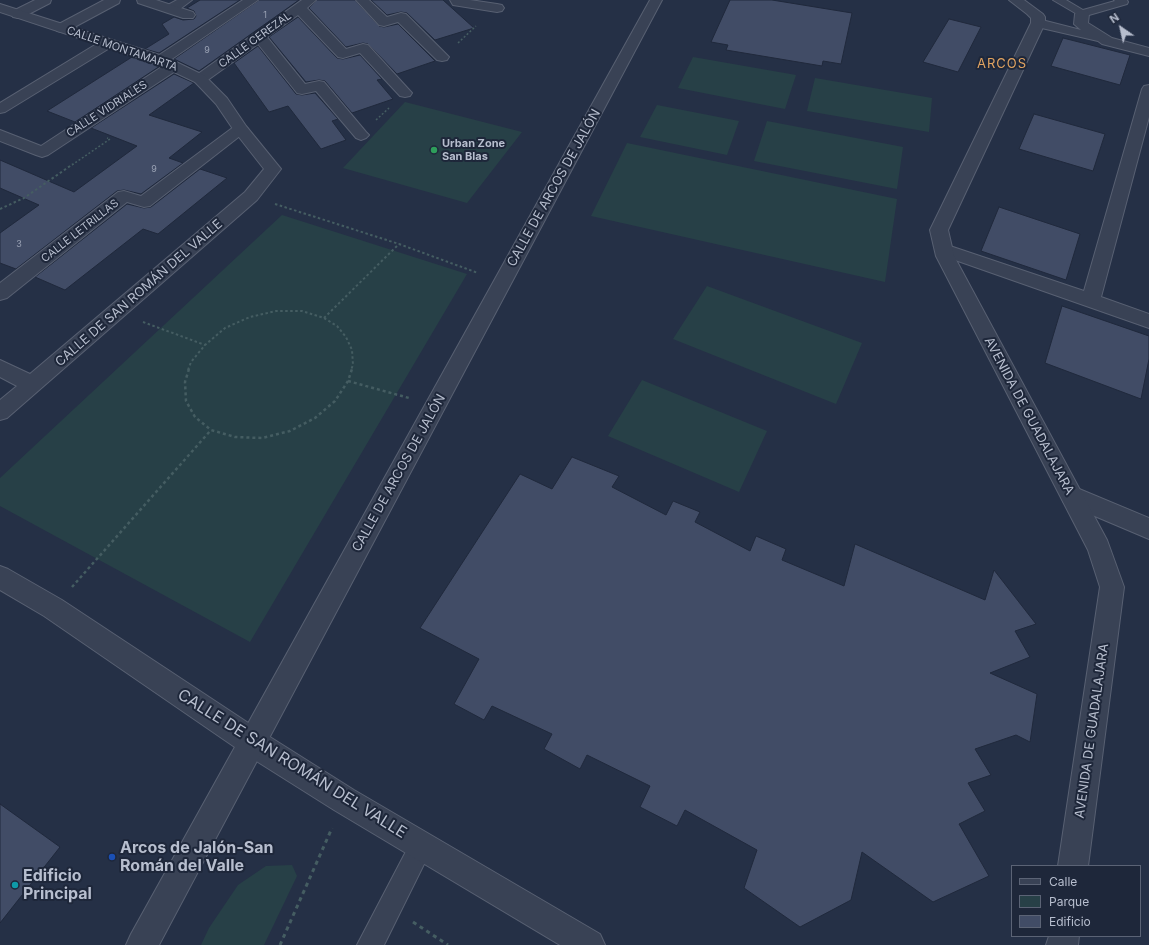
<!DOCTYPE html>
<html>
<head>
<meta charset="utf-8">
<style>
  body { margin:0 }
  #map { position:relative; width:1149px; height:945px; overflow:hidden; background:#253046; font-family:Inter,sans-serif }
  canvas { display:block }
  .legend { position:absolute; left:1011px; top:865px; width:130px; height:72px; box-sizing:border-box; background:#1e273a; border:1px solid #5b6375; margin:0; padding:5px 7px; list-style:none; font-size:12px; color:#b7bece }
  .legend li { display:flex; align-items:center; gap:8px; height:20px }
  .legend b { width:20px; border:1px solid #5b6375 }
  .north { position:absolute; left:1101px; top:8px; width:40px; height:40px; -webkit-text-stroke:3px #1e273a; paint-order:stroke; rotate:326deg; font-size:11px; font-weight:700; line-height:16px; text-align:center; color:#b7bece }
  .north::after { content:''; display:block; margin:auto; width:14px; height:18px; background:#b7bece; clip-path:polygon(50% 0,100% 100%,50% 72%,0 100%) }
</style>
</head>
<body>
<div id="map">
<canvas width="1149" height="945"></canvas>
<ul class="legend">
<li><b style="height:5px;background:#394255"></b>Calle</li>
<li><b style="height:11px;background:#274047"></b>Parque</li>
<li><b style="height:11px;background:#414c66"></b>Edificio</li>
</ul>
<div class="north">N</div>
</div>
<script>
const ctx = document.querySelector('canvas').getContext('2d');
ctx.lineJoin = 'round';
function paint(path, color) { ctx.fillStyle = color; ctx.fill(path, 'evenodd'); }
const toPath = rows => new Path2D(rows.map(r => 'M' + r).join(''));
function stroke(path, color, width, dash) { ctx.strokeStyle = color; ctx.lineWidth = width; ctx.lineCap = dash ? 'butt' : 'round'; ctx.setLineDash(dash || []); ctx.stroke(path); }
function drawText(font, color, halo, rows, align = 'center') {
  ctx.font = font + ' Inter,sans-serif'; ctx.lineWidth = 4; ctx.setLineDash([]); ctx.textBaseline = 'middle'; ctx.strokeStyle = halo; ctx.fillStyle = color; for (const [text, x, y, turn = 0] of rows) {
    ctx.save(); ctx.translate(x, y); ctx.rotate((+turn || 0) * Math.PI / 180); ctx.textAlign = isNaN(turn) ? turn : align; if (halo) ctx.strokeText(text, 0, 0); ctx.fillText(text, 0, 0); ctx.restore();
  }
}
const green = toPath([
  [693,57,796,75,785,109,678,88],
  [815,78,932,98,929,132,807,111],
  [405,102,522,132,467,203,343,168],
  [657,105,739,121,727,155,640,137],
  [767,121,903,147,897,189,754,161],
  [627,143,897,199,885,282,591,216],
  [282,215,467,274,250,642,0,506,0,478],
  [707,286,862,343,836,404,673,339],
  [642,380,767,431,739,492,608,436],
  [292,865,297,876,264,945,201,945,209,928,238,885,266,866]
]);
const building = toPath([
  [200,0,240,0,159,53,145,49,169,34,162,24,174,17,183,20,194,19,196,16,194,11,187,8,200,0],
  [259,0,299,0,199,71,174,59,259,0],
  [317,0,355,0,379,26,384,27,398,24,435,61,397,74,368,44,363,43,346,47,309,8,317,0],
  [371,0,443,0,474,28,435,40,407,13,401,12,387,15,371,0],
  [730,0,772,0,852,13,841,64,823,61,822,66,726,50,728,45,711,42,730,0],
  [298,17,337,58,343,59,360,55,382,79,377,80,393,99,352,113,325,81,319,80,306,82,269,37,298,17],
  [949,19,981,27,958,72,923,62,949,19],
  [1063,38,1130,55,1120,85,1051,66,1063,38],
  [258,46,296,94,302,95,315,93,338,119,332,121,346,140,321,149,288,106,269,112,234,63,258,46],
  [132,57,160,66,75,122,47,111,132,57],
  [174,74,194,83,149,115,202,132,169,158,183,163,141,194,124,190,117,191,16,269,0,263,0,233,39,205,0,188,0,160,74,192,137,146,91,128,174,74],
  [1034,114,1105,134,1093,171,1019,149,1034,114],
  [200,169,227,178,158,234,143,229,65,290,35,277,127,204,144,208,151,207,200,169],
  [999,207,1080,234,1066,280,981,251,999,207],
  [1062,306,1149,336,1149,359,1141,399,1045,363,1062,306],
  [572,457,619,476,612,487,666,515,673,501,700,512,695,522,750,551,756,536,786,549,782,560,844,586,855,544,985,600,994,570,1036,624,1015,631,1030,657,990,673,1037,694,1030,742,1016,735,975,749,991,775,968,783,985,811,959,824,989,876,933,902,862,852,851,900,800,927,744,888,757,850,685,810,677,826,640,807,650,786,587,755,580,769,544,749,552,734,492,706,484,720,454,704,479,659,420,628,520,474,552,489,572,457],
  [0,804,60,847,0,923,0,804]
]);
const pathFar3 = toPath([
  [458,43,476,26],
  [376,120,389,108],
  [72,165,110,139,107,138]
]);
const pathFar2 = toPath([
  [275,204,399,244,478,273],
  [0,209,24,198,73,164],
  [324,318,399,244],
  [143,322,205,345],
  [188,370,191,362,205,345,225,328,250,317,276,311,302,311,324,318,337,326,346,337,352,350,353,365,351,370]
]);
const pathFar1 = toPath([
  [189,369,185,382,186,401,195,417,211,430,235,437,262,438,290,431,315,418,335,401,348,381,352,369],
  [348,381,409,398],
  [72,587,211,430]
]);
const path = toPath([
  [413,922,448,945],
  [280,945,332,828]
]);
const service = toPath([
  [1053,0,1066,0,1083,10,1115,1,1114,0,1127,0,1128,2,1127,4,1082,17,1053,0],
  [421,834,429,838,433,846,384,945,357,945,413,838,421,834]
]);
const pedestrian = toPath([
  [35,0,51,0,50,3,23,17,18,18,13,17,11,14,13,11,35,0],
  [104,0,120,0,119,3,67,31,62,32,57,31,55,28,57,25,104,0],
  [177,0,192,0,176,12,166,12,164,9,166,6,177,0],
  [243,0,258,0,166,63,161,64,156,63,154,60,156,57,243,0],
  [302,0,316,0,307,8,346,49,363,44,368,45,412,93,410,96,405,97,400,96,360,53,343,58,338,57,298,15,267,37,305,84,319,81,324,82,366,132,369,135,366,138,361,140,356,138,316,91,302,94,297,93,258,44,205,82,200,83,195,82,193,79,195,76,302,0],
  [356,0,369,0,387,17,401,13,406,14,449,57,447,60,442,61,437,60,398,22,384,26,379,25,356,0],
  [450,0,470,0,497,4,502,5,504,8,502,11,497,12,453,5,450,0],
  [1082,10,1087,11,1089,14,1088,23,1112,38,1149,48,1149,56,1102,44,1098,41,1033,26,1031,23,1033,20,1038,19,1081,30,1074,24,1075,14,1077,11,1082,10],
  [108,39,113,40,115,43,113,46,5,112,0,113,0,103,103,40,108,39],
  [1149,85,1149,117,1101,297,1149,314,1149,328,938,254,935,250,938,246,944,244,1084,291,1142,89,1144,86,1149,85],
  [240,124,245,126,248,129,245,132,150,206,144,207,127,202,7,298,0,300,0,283,118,192,124,191,141,196,235,126,240,124],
  [1072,486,1149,518,1149,539,1064,503,1061,496,1064,489,1072,486]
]);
const minor = toPath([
  [137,0,156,0,193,12,195,15,193,18,183,18,138,3,137,0],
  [1009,0,1024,0,1043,14,1045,17,1045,23,948,230,954,256,1107,540,1124,587,1088,866,1058,866,1100,587,1088,550,936,256,930,230,1031,23,1031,18,1027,14,1009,0],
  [0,4,166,57,205,76,227,98,246,126,281,169,257,200,7,418,0,420,0,400,17,386,0,377,0,360,30,374,245,192,264,169,235,132,216,104,195,82,174,72,48,155,42,157,36,155,0,141,0,130,41,146,163,66,0,12,0,4],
  [0,566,8,569,62,600,262,732,354,790,600,934,605,945,560,945,334,810,242,752,44,616,0,590,0,566],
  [1049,936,1079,936,1078,945,1046,945,1049,936]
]);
const tertiary = toPath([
  [650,0,662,0,159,945,126,945,131,934,650,0]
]);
const markers = [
  [434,150,4,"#2e9e5b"],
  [112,857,4,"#1a4fb4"],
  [15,885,4,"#0f9aa8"]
];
const farNumbernames = [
  ["1",265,15],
  ["9",207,50],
  ["9",154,169],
  ["3",19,244]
];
const farStreetnames = [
  ["CALLE CEREZAL",255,40,-36],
  ["CALLE MONTAMARTA",122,49,19],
  ["CALLE VIDRIALES",107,109,-33],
  ["CALLE LETRILLAS",80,231,-38]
];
const farPoinames = [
  ["Urban Zone",442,144],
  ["San Blas",442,157]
];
const farQuarternames = [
  ["ARCOS",1002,64]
];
const streetNames = [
  ["CALLE DE ARCOS DE JALÓN",554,188,-61],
  ["CALLE DE SAN ROMÁN DEL VALLE",139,293,-41],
  ["AVENIDA DE GUADALAJARA",1029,416,62],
  ["CALLE DE ARCOS DE JALÓN",399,473,-61],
  ["AVENIDA DE GUADALAJARA",1092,731,-82]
];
const nearStreetnames = [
  ["CALLE DE SAN ROMÁN DEL VALLE",292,764,32]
];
const nearPoinames = [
  ["Arcos de Jalón-San",120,848],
  ["Román del Valle",120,866],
  ["Edificio",23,876],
  ["Principal",23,894]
];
paint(green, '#274047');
paint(building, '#414c66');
stroke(building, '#20293c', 1);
stroke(service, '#586072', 2);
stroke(pedestrian, '#586072', 2);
stroke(minor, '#586072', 2);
stroke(tertiary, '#586072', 2);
stroke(pathFar3, '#455d62', 1.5, [2, 2]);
stroke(pathFar2, '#455d62', 2, [2.5, 2.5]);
stroke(pathFar1, '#455d62', 2.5, [3, 3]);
stroke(path, '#455d62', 3, [4, 4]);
paint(service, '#394255');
paint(pedestrian, '#394255');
paint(minor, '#394255');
paint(tertiary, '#394255');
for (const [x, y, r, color] of markers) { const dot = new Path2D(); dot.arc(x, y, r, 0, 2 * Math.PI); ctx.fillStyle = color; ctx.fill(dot); stroke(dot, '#1e273a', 1.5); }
drawText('9px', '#9aa2b4', null, farNumbernames);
drawText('11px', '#b7bece', '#1e273a', farStreetnames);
drawText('bold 11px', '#b7bece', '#1e273a', farPoinames, 'left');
ctx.letterSpacing = '1px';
drawText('13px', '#e1a360', '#1e273a', farQuarternames);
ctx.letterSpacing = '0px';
drawText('13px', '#b7bece', '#1e273a', streetNames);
drawText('16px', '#b7bece', '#1e273a', nearStreetnames);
drawText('bold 16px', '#b7bece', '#1e273a', nearPoinames, 'left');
</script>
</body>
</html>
